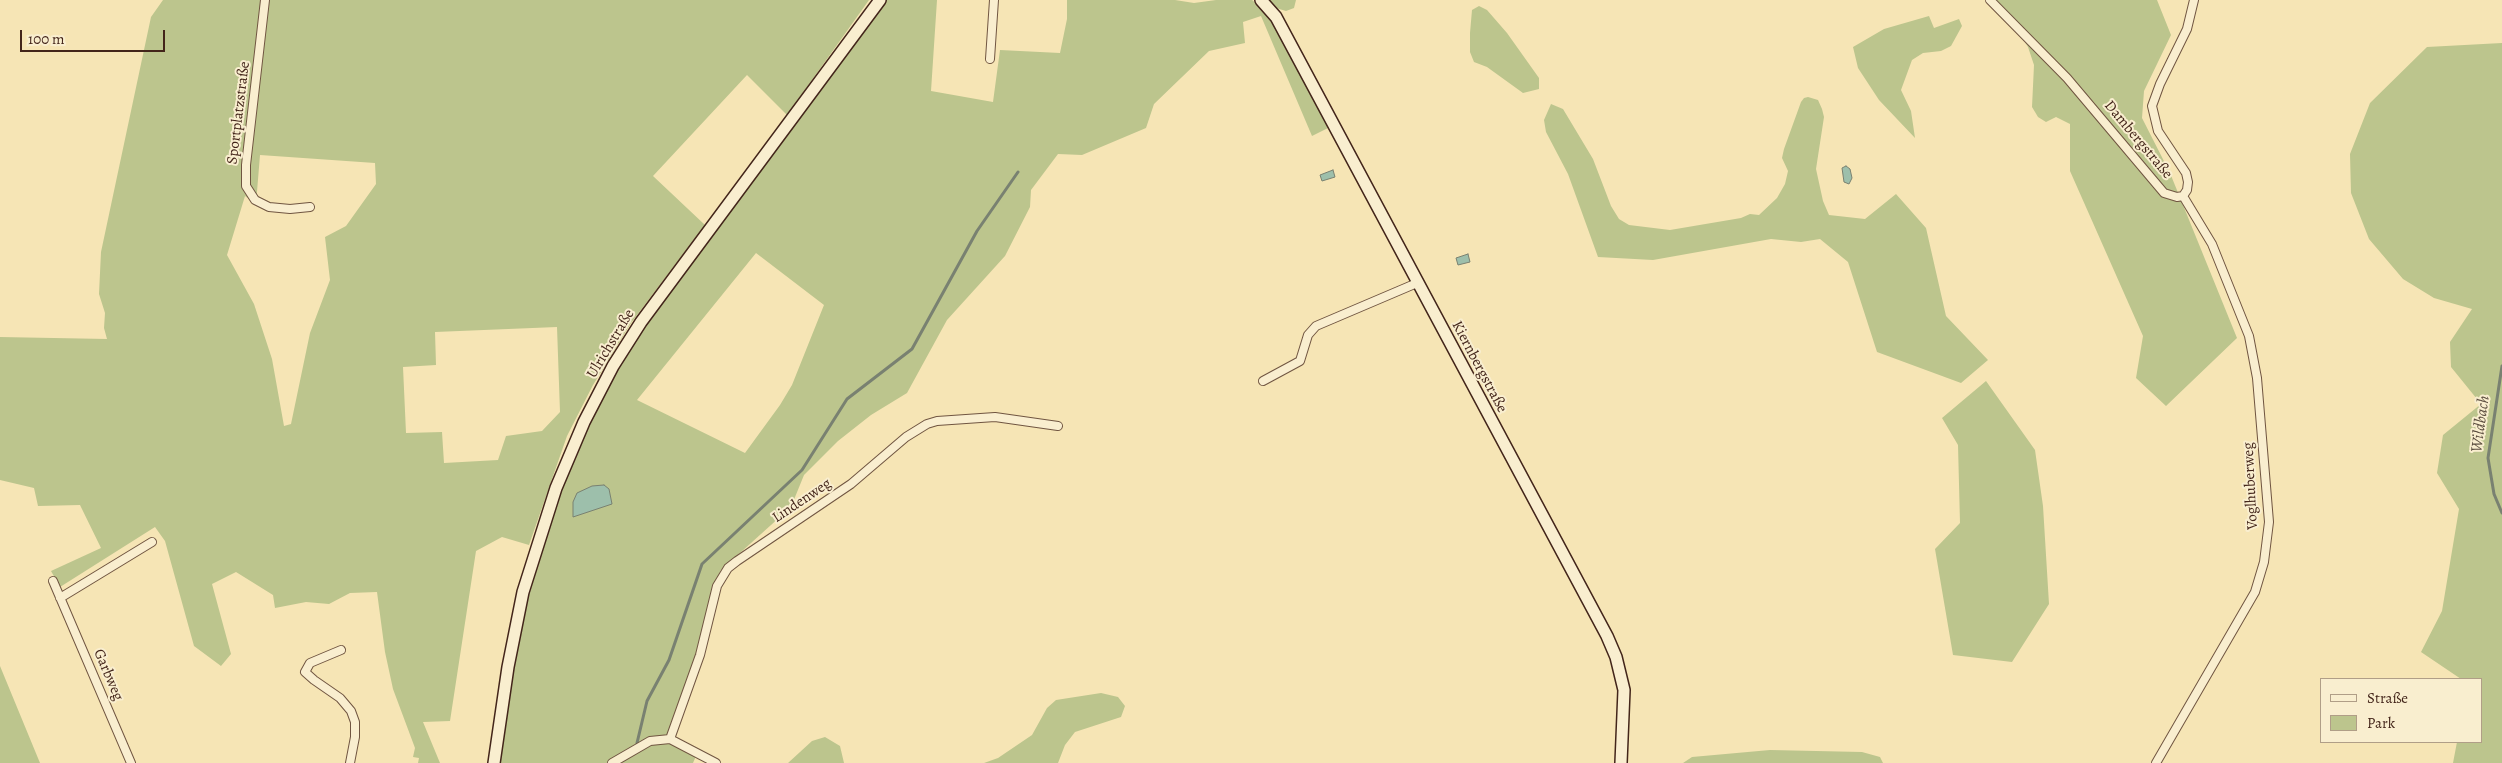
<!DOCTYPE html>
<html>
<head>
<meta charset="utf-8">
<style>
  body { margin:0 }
  #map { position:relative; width:2502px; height:763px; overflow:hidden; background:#f6e5b5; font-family:Alegreya,serif }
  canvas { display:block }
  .legend { position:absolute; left:2320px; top:678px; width:162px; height:65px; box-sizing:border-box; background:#f9eecf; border:1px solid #b09e87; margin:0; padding:6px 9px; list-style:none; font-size:15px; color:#43251a }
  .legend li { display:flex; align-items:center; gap:10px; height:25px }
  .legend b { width:25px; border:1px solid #b09e87 }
  .scale { position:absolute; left:20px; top:30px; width:145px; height:22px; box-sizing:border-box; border:2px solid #43251a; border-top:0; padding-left:6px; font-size:15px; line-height:18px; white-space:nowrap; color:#43251a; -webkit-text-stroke:4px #f9eecf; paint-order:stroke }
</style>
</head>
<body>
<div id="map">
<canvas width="2502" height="763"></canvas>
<ul class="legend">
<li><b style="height:6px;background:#f9eecf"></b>Straße</li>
<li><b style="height:14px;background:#bcc58d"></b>Park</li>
</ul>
<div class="scale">100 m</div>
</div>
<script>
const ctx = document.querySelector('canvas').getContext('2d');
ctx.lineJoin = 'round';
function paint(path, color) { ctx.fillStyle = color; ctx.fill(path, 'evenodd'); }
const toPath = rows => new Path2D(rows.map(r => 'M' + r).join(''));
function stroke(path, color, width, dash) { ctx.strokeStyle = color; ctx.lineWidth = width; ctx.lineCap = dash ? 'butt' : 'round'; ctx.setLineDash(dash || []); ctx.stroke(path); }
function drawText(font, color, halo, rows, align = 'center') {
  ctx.font = font + ' Alegreya,serif'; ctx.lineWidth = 4; ctx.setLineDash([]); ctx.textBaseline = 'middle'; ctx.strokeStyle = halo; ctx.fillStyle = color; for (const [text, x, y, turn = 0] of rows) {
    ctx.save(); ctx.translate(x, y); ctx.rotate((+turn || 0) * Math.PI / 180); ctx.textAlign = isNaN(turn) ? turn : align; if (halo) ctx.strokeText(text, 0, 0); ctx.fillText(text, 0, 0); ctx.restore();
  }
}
const green = toPath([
  [163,0,869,0,787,115,747,75,653,176,705,225,631,323,593,385,567,436,529,545,502,537,476,551,450,721,423,722,440,763,418,763,419,758,413,757,415,748,393,689,385,652,377,592,350,593,329,604,306,602,275,608,273,595,236,572,212,584,231,654,221,666,194,646,165,541,155,527,60,587,51,571,101,548,80,505,38,506,34,488,0,480,0,337,107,339,104,328,105,313,99,294,101,252,151,17],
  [260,155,375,163,376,184,346,226,325,237,330,280,310,333,291,424,284,426,272,359,254,304,227,255,245,196,256,204],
  [557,327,560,412,542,431,506,436,498,460,444,463,442,432,406,433,403,367,436,365,435,332],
  [886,0,937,0,931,91,993,102,1000,50,1060,53,1067,19,1067,0,1175,0,1194,3,1216,0,1252,0,1268,13,1330,127,1312,136,1261,16,1243,22,1245,43,1209,51,1154,104,1146,128,1082,155,1058,154,1031,190,1030,207,1005,256,947,320,907,393,871,415,838,441,804,475,791,507,721,570,713,587,686,691,668,742,696,756,693,763,498,763,504,735,511,671,521,618,537,560,566,472,607,387,649,319],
  [756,253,824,305,792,385,780,405,745,453,637,400],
  [1267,0,1296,0,1294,8,1286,11,1276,8],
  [1993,0,2157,0,2171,35,2144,91,2142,118,2170,173,2237,338,2166,406,2136,378,2143,336,2070,171,2070,124,2056,117,2046,122,2038,117,2032,107,2034,65,2028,47,2011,20],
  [1479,6,1487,10,1507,33,1539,78,1539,89,1523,93,1487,67,1474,62,1470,52,1470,33,1472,10],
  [1929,16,1934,28,1959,19,1962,26,1951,46,1941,51,1923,53,1912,60,1901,90,1911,111,1915,138,1879,100,1858,68,1853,47,1884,29],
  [2502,43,2502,763,2453,763,2457,742,2481,742,2481,679,2461,679,2421,652,2442,611,2459,509,2437,473,2443,435,2481,404,2451,367,2450,342,2472,309,2434,298,2403,279,2369,239,2351,193,2350,154,2370,103,2427,47],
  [1808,97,1818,100,1822,109,1824,117,1816,169,1823,201,1829,215,1865,219,1896,194,1926,228,1946,316,1988,360,1961,383,1877,352,1848,262,1820,239,1801,242,1771,239,1653,260,1598,257,1568,174,1546,132,1544,120,1551,104,1563,109,1593,159,1611,206,1619,219,1629,225,1670,230,1741,218,1750,214,1759,215,1777,198,1785,184,1788,171,1782,158,1784,149,1801,102,1804,98],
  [1986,381,2035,450,2043,506,2049,604,2012,662,1953,655,1935,549,1960,523,1958,445,1942,418],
  [0,666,40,763,0,763],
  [1101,693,1118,697,1125,706,1121,717,1075,732,1065,745,1058,763,984,763,998,758,1032,735,1047,708,1056,700],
  [825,737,840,746,844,763,788,763,812,741],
  [1770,750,1862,752,1880,757,1883,763,1683,763,1692,757]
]);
const water = toPath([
  [1846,166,1850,169,1852,178,1849,184,1844,182,1842,168,1846,166],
  [1333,170,1335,177,1322,181,1320,175,1333,170],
  [1468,254,1470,262,1458,265,1456,258,1468,254],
  [604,485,609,489,612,504,573,517,573,502,577,493,592,486,604,485]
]);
const stream = toPath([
  [2502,366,2488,458,2494,494,2502,513],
  [637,743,647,701,669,660,702,564,802,470,847,399,912,349,977,231,1018,172]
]);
const street = toPath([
  [265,0,246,165,246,186,255,200,269,207,290,209,310,207],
  [1990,0,2067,78,2164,193,2177,197,2183,196,2187,190,2188,182,2186,173,2158,131,2152,106,2160,84,2187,29,2194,0],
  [990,59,994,0],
  [1263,381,1300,361,1308,335,1316,326,1417,283],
  [53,581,131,763],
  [60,598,152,542],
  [341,650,310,663,305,672,314,680,340,698,351,711,355,722,355,737,350,763],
  [670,739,700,655,717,586,728,568,737,561,851,484,906,437,927,424,937,421,995,417,1058,426],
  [612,763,650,741,670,739,716,763],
  [2156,763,2255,592,2264,562,2269,522,2257,378,2249,336,2212,244,2183,196]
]);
const secondary = toPath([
  [1261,0,1276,17,1607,636,1616,657,1624,690,1621,763],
  [494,763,508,667,523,592,556,488,584,422,613,366,641,322,880,0]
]);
const streetNames = [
  ["Sportplatzstraße",239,113,-83],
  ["Dambergstraße",2138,140,50],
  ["Ulrichstraße",611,344,-59],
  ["Kiernbergstraße",1479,367,62],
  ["Voglhuberweg",2251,486,-93],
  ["Lindenweg",802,501,-34],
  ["Garbweg",108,675,67]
];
const waterNames = [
  ["Wildbach",2481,424,-82]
];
paint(green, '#bcc58d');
paint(water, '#9dbfab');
stroke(water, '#798171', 1);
stroke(stream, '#798171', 3);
stroke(street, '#705541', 10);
stroke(secondary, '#43251a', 14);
stroke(street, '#f9eecf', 8);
stroke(secondary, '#f9eecf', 11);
drawText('15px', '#43251a', '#f9eecf', streetNames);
drawText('italic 16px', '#5a4c3e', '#f9eecf', waterNames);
</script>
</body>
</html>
